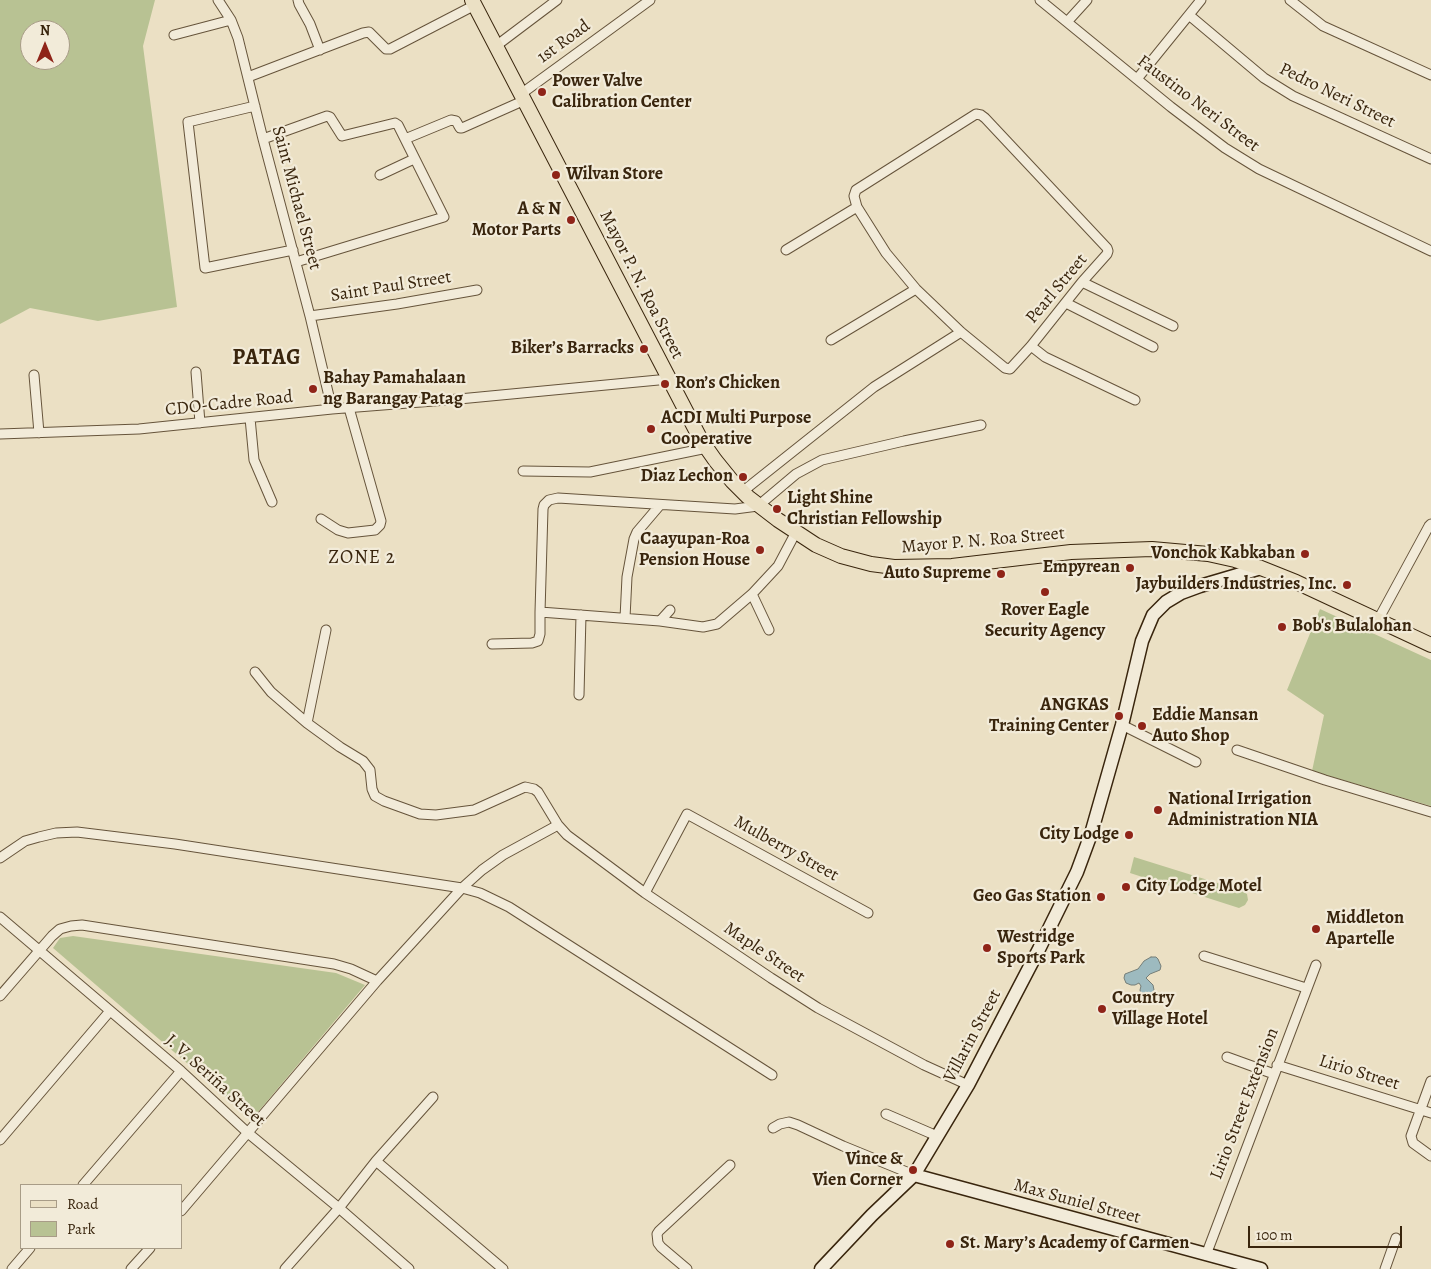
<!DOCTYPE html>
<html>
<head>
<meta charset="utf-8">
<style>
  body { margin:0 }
  #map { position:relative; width:1431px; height:1269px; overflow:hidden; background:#ebe0c4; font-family:Alegreya,serif }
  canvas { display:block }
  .legend { position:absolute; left:20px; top:1184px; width:162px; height:65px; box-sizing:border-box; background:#f2ebd9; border:1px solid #a89c87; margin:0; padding:6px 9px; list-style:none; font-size:15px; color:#39250d }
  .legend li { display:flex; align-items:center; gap:10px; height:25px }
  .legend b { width:25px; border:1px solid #a89c87 }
  .north { position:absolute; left:20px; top:20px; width:50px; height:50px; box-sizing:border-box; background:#f2ebd9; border:1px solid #a89c87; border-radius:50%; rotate:0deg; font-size:14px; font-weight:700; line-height:20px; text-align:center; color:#39250d }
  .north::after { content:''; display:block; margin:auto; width:18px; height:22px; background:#8f2418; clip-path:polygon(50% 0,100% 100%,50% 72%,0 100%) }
  .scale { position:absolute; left:1248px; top:1226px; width:154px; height:22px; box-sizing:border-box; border:2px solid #39250d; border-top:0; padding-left:6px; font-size:15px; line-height:18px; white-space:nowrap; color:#39250d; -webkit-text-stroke:4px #f2ebd9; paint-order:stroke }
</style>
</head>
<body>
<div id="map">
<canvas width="1431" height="1269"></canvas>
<ul class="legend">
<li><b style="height:6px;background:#ebe0c4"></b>Road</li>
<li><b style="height:14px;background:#b8c293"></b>Park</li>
</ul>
<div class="north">N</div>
<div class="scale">100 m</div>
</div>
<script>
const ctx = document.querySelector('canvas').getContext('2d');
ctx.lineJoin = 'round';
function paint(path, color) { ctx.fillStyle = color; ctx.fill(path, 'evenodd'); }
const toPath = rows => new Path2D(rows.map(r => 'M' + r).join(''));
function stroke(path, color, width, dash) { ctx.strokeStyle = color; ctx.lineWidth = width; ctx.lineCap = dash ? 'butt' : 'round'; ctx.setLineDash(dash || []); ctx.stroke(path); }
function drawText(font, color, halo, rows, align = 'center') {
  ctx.font = font + ' Alegreya,serif'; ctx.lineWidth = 4.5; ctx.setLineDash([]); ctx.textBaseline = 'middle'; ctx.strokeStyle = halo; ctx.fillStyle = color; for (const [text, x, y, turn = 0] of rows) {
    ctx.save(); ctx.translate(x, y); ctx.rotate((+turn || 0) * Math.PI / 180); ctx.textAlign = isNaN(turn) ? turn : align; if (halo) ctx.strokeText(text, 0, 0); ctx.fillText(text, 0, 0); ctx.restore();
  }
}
const green = toPath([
  [0,0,155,0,143,46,177,307,98,321,30,308,0,324],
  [30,30,60,30,60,60,30,60],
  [1320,609,1431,660,1431,806,1312,771,1324,715,1287,690],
  [1134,857,1243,891,1247,894,1248,900,1245,905,1239,908,1130,873],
  [73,936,336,973,365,985,252,1119,53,948,60,938]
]);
const water = toPath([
  [1151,957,1156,957,1158,959,1161,966,1160,970,1150,974,1146,978,1153,985,1154,990,1154,995,1153,998,1147,999,1141,994,1140,990,1141,986,1139,983,1135,985,1131,985,1126,983,1124,978,1125,974,1138,969,1144,961,1151,957]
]);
const minor = toPath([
  [218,0,231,20,238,38,263,139,310,316,332,409],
  [298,0,299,4,310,24,320,50],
  [1040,0,1171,107,1225,148,1259,169,1431,251],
  [1290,0,1323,26,1431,75],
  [1189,15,1264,78,1293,96,1431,159],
  [1067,22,1087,0],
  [174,35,231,20],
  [496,46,557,0],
  [248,77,363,33,369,32,386,49,390,49,475,5],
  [1137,79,1201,0],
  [521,94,650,0],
  [255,106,188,122,205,268,293,250],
  [976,114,981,115,985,118,1107,248,1108,251,1107,254,1082,282,1031,346,1010,369,1005,368,961,332,916,289,886,253,857,207,854,196,856,190,976,114],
  [263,139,327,116,330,117,342,136,395,123,398,125,405,139,451,120,456,121,460,128,462,128,525,100],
  [380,175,414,159],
  [786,250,857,207],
  [296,262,444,217,405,139],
  [1082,282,1173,326],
  [1066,303,1153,347],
  [310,316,397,304,477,290],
  [831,340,916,289],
  [1031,346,1045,357,1135,400],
  [196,372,200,423],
  [34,375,39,433],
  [250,418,254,460,272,502],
  [0,434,139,429,332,409,459,399,669,379],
  [523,471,590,472,707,448],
  [742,492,874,387,961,332],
  [321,519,338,530,348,533,375,530,380,525,381,521,349,408],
  [796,532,778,566,752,594,717,624,703,627,660,621,540,612,543,509,544,505,549,500,558,498,735,509,758,506,796,474,822,460,904,441,981,425],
  [752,594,769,630],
  [625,618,627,577,634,539,637,532,660,505],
  [1378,620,1429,526,1431,524],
  [660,621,670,610],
  [492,644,532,643,538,641,540,634,540,612],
  [255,672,271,692,307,723,340,747,363,761,370,770,372,789,375,796,384,801,420,814,436,815,474,810,525,787,534,789,538,792,558,825,567,835,645,893,771,978,818,1008,924,1065,968,1085],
  [579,695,581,615],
  [307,723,326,630],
  [1122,725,1196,762],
  [1237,750,1325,780,1431,812],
  [0,858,25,841,39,837,56,833,77,832,175,844,462,888,480,893,509,907,772,1075],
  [645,893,687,814,868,913],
  [0,917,181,1071,248,1133,339,1208,409,1269],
  [1204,956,1306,988],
  [0,996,52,936,60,929,71,926,82,925,334,964,351,969,377,981],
  [1227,1057,1274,1074],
  [1277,1065,1431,1113],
  [1431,1081,1411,1136,1413,1143,1431,1156],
  [886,1114,937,1136],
  [773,1128,780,1124,789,1122,798,1125,843,1146,914,1175],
  [0,1140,110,1011],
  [376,1161,503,1269],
  [83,1185,181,1071],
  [181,1211,377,981,462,888,482,870,503,855,558,825],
  [1206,1255,1316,965],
  [12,1269,30,1248],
  [131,1269,150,1248],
  [285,1269,339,1208,376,1161,433,1097],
  [687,1269,661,1247,658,1243,657,1234,659,1231,730,1165],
  [1385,1269,1396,1238]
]);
const secondary = toPath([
  [914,1175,1261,1269],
  [821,1269,872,1215,914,1175,968,1085,1039,949,1077,872,1091,834,1122,725,1142,641,1153,615,1166,602,1181,593,1200,586,1261,568]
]);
const primary = toPath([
  [472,0,701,440,715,460,732,481,748,497,778,520,816,545,841,556,871,564,894,567,952,566,1071,552,1124,550,1152,549,1208,554,1235,560,1261,568,1296,582,1431,645]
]);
const markers = [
  [542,92,5,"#8f2418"],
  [556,175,5,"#8f2418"],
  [571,220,5,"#8f2418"],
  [644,349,5,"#8f2418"],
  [665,384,5,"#8f2418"],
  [313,389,5,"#8f2418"],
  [651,429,5,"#8f2418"],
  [743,477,5,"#8f2418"],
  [777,509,5,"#8f2418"],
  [760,550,5,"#8f2418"],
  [1305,554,5,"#8f2418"],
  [1130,568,5,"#8f2418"],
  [1001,574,5,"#8f2418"],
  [1347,585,5,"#8f2418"],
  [1045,592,5,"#8f2418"],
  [1282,627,5,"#8f2418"],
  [1119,716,5,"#8f2418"],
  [1142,726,5,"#8f2418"],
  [1158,810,5,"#8f2418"],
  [1129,835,5,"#8f2418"],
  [1126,887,5,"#8f2418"],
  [1101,897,5,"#8f2418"],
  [1316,929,5,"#8f2418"],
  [987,948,5,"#8f2418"],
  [1102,1009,5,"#8f2418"],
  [913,1170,5,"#8f2418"],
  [950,1244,5,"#8f2418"]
];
const streetNames = [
  ["1st Road",564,42,-36],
  ["Pedro Neri Street",1337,96,26],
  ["Faustino Neri Street",1198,104,37],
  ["Saint Michael Street",296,198,75],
  ["Mayor P. N. Roa Street",641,285,63],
  ["Saint Paul Street",391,287,-9],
  ["Pearl Street",1057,289,-50],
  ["CDO-Cadre Road",229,404,-6],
  ["Mayor P. N. Roa Street",983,541,-5],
  ["Mulberry Street",786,849,29],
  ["Maple Street",764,953,34],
  ["Villarin Street",973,1036,-62],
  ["Lirio Street",1359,1073,17],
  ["J. V. Seriña Street",215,1081,42],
  ["Lirio Street Extension",1245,1104,-69],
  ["Max Suniel Street",1077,1202,15]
];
const poiNames = [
  ["Power Valve",552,82],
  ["Calibration Center",552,103],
  ["Wilvan Store",566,175],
  ["A & N",561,210,"right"],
  ["Motor Parts",561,231,"right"],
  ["Biker’s Barracks",634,349,"right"],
  ["Bahay Pamahalaan",323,379],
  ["ng Barangay Patag",323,400],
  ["Ron’s Chicken",675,384],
  ["ACDI Multi Purpose",661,419],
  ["Cooperative",661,440],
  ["Diaz Lechon",733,477,"right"],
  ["Light Shine",787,499],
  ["Christian Fellowship",787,520],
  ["Caayupan-Roa",750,540,"right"],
  ["Pension House",750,561,"right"],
  ["Vonchok Kabkaban",1295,554,"right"],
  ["Empyrean",1120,568,"right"],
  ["Auto Supreme",991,574,"right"],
  ["Jaybuilders Industries, Inc.",1337,585,"right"],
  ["Rover Eagle",1045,611,"center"],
  ["Security Agency",1045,632,"center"],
  ["Bob's Bulalohan",1292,627],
  ["ANGKAS",1109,706,"right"],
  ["Training Center",1109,727,"right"],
  ["Eddie Mansan",1152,716],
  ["Auto Shop",1152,737],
  ["National Irrigation",1168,800],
  ["Administration NIA",1168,821],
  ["City Lodge",1119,835,"right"],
  ["City Lodge Motel",1136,887],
  ["Geo Gas Station",1091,897,"right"],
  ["Middleton",1326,919],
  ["Apartelle",1326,940],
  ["Westridge",997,938],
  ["Sports Park",997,959],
  ["Country",1112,999],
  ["Village Hotel",1112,1020],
  ["Vince &",903,1160,"right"],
  ["Vien Corner",903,1181,"right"],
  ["St. Mary’s Academy of Carmen",960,1244]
];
const neighbourhoodNames = [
  ["ZONE 2",362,558]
];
const districtNames = [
  ["PATAG",267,359]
];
paint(green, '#b8c293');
paint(water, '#9dbabf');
stroke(water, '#757e78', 1);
stroke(minor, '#66543b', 11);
stroke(secondary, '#39250d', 15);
stroke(primary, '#39250d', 16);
stroke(minor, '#f2ebd9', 9);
stroke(secondary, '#f2ebd9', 12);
stroke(primary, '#ebe0c4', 14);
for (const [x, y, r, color] of markers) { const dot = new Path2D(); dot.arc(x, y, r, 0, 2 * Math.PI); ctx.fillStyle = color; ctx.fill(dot); stroke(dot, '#f2ebd9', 2); }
drawText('18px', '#39250d', '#f2ebd9', streetNames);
drawText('bold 18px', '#39250d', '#f2ebd9', poiNames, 'left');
ctx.letterSpacing = '1px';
drawText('19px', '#39250d', '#f2ebd9', neighbourhoodNames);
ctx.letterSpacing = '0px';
ctx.letterSpacing = '1px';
drawText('bold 22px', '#39250d', '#f2ebd9', districtNames);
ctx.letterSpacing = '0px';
</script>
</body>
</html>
